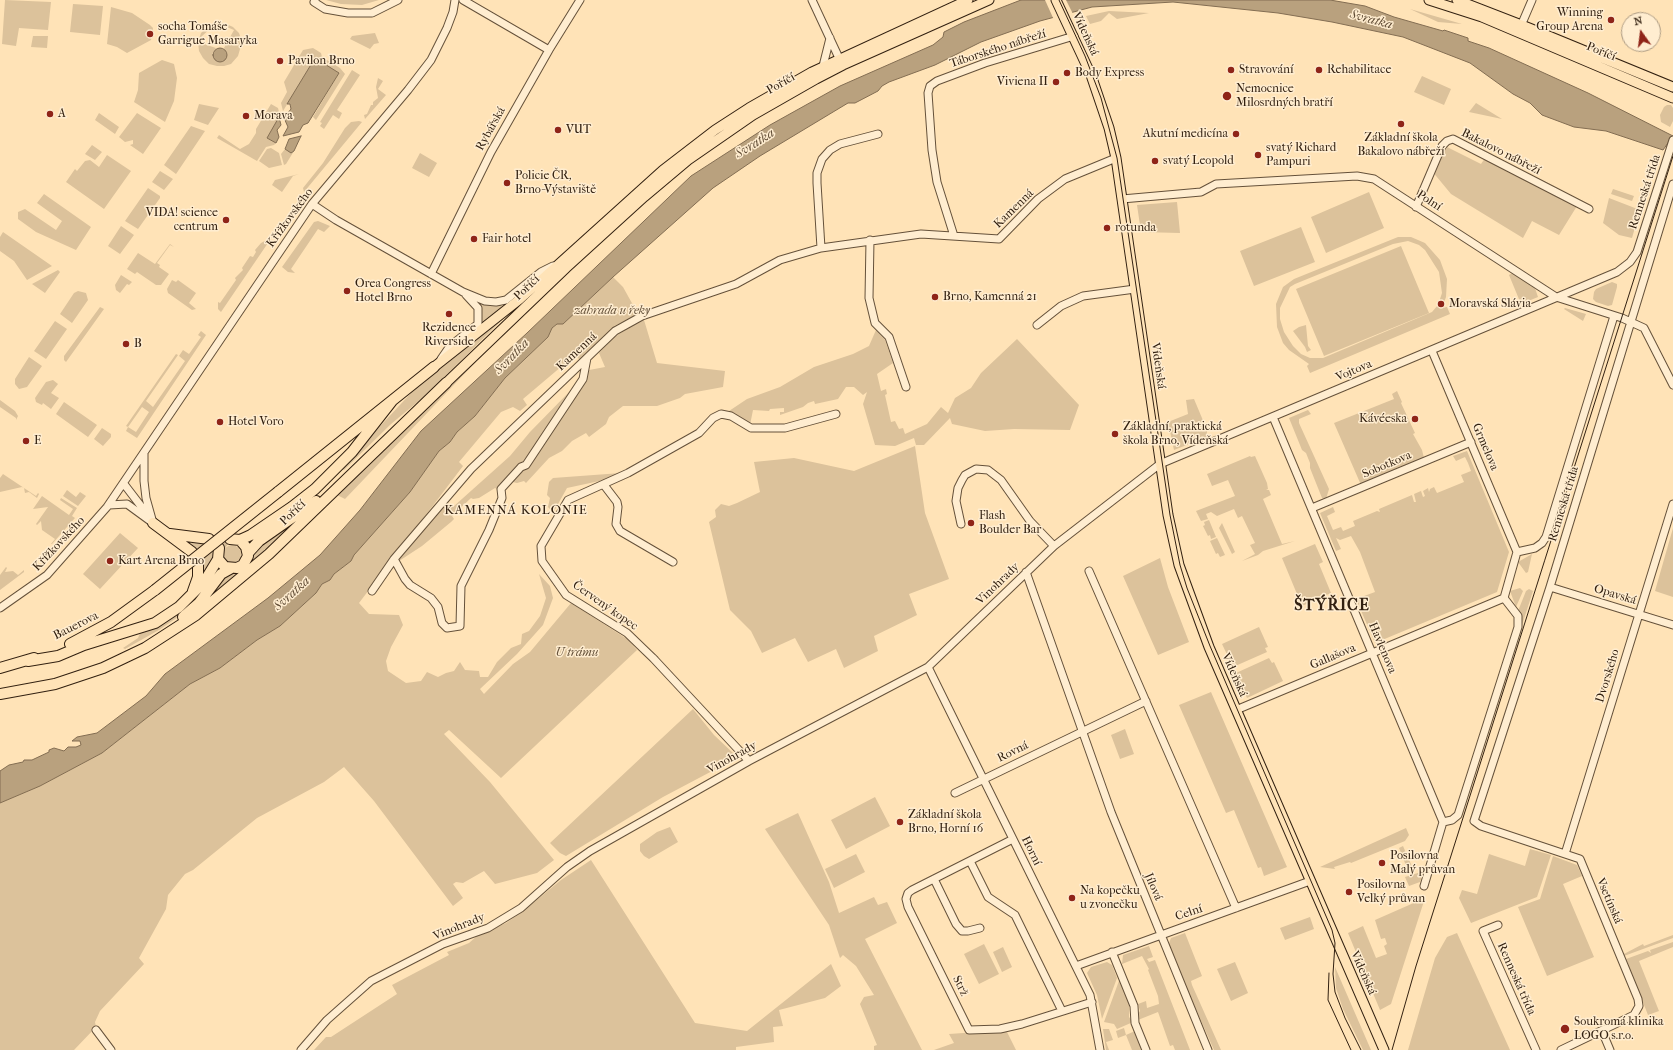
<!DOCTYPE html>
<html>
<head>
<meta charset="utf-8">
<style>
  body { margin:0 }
  #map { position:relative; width:1673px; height:1050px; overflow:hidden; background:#ffe3b7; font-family:"IM FELL French Canon",serif }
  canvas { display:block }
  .north { position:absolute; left:1621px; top:12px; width:40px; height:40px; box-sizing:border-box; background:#ffedd0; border:1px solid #ad9b83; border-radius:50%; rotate:346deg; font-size:11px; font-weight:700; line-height:16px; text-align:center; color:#322010 }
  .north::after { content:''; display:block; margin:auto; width:14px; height:18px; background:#8f2418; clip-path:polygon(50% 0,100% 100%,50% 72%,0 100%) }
</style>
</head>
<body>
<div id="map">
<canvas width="1673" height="1050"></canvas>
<div class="north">N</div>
</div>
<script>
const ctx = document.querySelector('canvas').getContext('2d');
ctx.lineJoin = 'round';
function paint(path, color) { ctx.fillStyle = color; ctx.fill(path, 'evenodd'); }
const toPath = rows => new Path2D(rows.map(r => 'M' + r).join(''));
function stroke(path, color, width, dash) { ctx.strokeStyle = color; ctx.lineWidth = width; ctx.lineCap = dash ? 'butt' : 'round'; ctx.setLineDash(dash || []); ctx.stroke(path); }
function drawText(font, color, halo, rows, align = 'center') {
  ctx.font = font + ' "IM FELL French Canon",serif'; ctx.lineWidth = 3; ctx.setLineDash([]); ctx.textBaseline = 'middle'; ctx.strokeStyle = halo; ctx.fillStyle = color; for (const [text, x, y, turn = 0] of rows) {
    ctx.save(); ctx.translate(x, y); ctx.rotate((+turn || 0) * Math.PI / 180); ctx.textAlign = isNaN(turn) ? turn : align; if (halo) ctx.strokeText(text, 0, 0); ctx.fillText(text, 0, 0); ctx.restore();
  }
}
const green = toPath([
  [5,0,51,2,48,30,19,28,16,46,2,44],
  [326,0,379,0,362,5,341,4],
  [73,4,103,6,100,35,70,32],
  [111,7,132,13,150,25,153,28,152,33,148,32,148,35,152,35,151,40,127,53,117,47,107,44],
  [1410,9,1462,24,1438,22],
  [1109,11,1149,13,1117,19,1109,13,1101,21,1090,24,1086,16],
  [216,23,224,23,233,27,239,33,242,42,238,56,231,64,224,66,217,66,209,64,203,58,199,51,198,42,201,33,206,28],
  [222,25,234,30,224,48,227,55,212,54,216,48,201,43,202,36,212,27],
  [375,33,379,43,374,44,370,49,350,39,352,36],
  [33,36,48,36,47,48,31,47],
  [313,48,321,53,322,57,340,68,345,74,316,120,313,117,339,73,315,59,283,111,281,103,287,92,284,82,303,50],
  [162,60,174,64,177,78,174,101,165,122,134,102,138,90,139,73],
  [352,70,360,75,337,110,342,113,339,119,333,115,324,129,320,126,322,123,320,122],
  [1422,76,1451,89,1444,105,1414,92],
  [378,78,383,81,378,89,386,95,365,119,364,115,367,114,371,105,373,105,373,102,378,98,376,87],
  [1476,103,1502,119,1469,112],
  [199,104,219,108,208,125,194,120],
  [271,104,278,108,280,116,267,138,276,143,274,145,266,147,257,161,217,138,219,135,240,149,249,144,256,133,256,129],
  [1667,105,1671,105,1673,108,1673,121,1670,127,1661,122,1660,115,1664,107],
  [99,113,119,127,115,134,95,120],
  [137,113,161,128,143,154,130,145,133,144,133,140,125,142,119,137],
  [359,121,362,122,304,192,303,188,323,163,345,128,351,122],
  [191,126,205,131,176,174,164,165],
  [92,145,102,152,95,160,85,154],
  [1445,146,1481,164,1485,158,1577,206,1559,235,1532,221,1523,238,1451,194,1432,171],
  [271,148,279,153,282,165,269,168,259,161,267,149],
  [285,149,291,152,294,151,286,164,284,165,281,154],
  [420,153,437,163,429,177,412,168],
  [107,155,131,171,104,209,66,182,75,169,77,171,85,161,90,160,99,167],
  [160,171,173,179,164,190,152,182],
  [299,174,293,176,282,192,272,185,275,180],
  [148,188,160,196,160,198,138,229,125,221],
  [1613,189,1634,196,1632,201,1611,194],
  [1369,192,1384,228,1326,253,1311,217],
  [44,194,91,227,76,250,36,232,18,219,18,212,25,209,56,230,62,221,37,203],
  [1609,198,1640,210,1632,238,1619,235,1603,223],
  [1177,202,1180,233,1141,232,1137,205],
  [318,221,330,226,324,232,318,229,291,269,295,273,288,272,282,267,314,222],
  [121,226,134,235,120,254,108,246],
  [1301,227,1315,262,1254,286,1240,251],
  [3,232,52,266,27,280,14,261,0,251,0,237],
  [272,237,221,312,218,309,218,302,220,303,236,280,235,278,243,270,242,268,250,256,253,257,256,252,255,250,261,243],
  [1398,237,1411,237,1425,243,1440,260,1447,279,1446,297,1442,308,1447,307,1450,314,1310,373,1307,366,1309,364,1289,350,1283,343,1277,327,1276,304,1283,287,1294,279],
  [1408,241,1419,245,1425,250,1439,272,1442,293,1438,305,1432,312,1323,358,1310,358,1301,354,1293,346,1284,332,1280,319,1280,308,1290,287,1295,284,1393,244],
  [170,244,174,247,170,245,157,263,160,265,159,267,169,274,161,285,156,285,137,272,135,274,127,269,138,253,155,264],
  [1401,246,1429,313,1324,356,1296,289],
  [58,270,60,272,45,293,32,284],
  [1512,273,1535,288,1538,297,1521,304,1509,275],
  [121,275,132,282,129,285,127,284,120,293,116,290,115,285],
  [613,277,623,287,638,314,614,326,615,328,580,360,575,355,523,399,527,405,520,411,513,407,501,412,459,462,463,466,359,603,369,614,399,615,403,625,391,647,386,661,388,671,406,683,421,681,427,672,438,677,446,673,454,671,460,662,465,670,479,671,480,677,488,677,497,662,511,648,521,644,522,634,529,631,540,616,546,598,539,574,550,586,553,598,543,625,517,654,480,689,484,694,513,664,530,652,571,603,627,639,637,650,501,778,449,730,444,734,490,782,554,860,537,873,495,884,484,871,463,883,456,882,453,884,463,898,453,906,374,801,344,767,324,782,257,818,193,870,185,874,168,895,166,909,139,958,144,964,100,1011,95,1022,96,1027,74,1050,0,1050,0,803,40,786,102,753,190,684,220,668,257,640,280,626,316,593,322,584,330,580,334,574,351,561,354,555,410,492,439,451,450,442,457,432,475,416,505,378,548,337,552,328,557,324,563,324],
  [172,280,176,282,178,280,196,293,189,303,196,309,192,310,168,293,167,289],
  [1612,282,1617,284,1617,287,1612,305,1608,306,1596,302,1593,299,1594,292,1596,289],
  [78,291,86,293,88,300,72,323,60,314,74,293],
  [480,303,501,305,502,307,482,322],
  [100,307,104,309,66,362,64,360,64,356],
  [1565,308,1586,314,1583,321,1564,309],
  [500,320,502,320,426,395,391,424,344,470,341,468,412,392],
  [644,320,657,363,725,371,723,387,685,394,680,398,657,406,623,406,609,417,606,424,589,437,586,433,572,441,562,451,549,458,526,483,524,481,517,483,504,480,499,490,495,488,479,498,473,499,471,498,452,516,454,519,451,522,422,546,399,561,399,558,446,502,453,507,510,456,530,432,573,388,584,371,605,367,599,353,613,338,635,324],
  [55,321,67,329,46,359,34,351],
  [513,323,345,499,337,495],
  [1306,325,1308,346,1311,350,1307,352,1305,347,1293,331,1299,327],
  [876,330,885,340,893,363,877,374,881,391,886,389,887,394,885,395,891,422,895,421,899,429,903,428,905,434,927,424,941,407,948,413,955,398,971,388,981,373,1017,339,1079,405,1070,430,1014,429,985,431,952,424,950,418,924,445,916,445,914,438,895,446,875,445,863,404,867,392,863,395,854,387,846,387,838,399,815,404,814,401,808,403,803,407,780,415,780,412,784,412,784,408,770,409,769,411,753,410,750,425,726,413,747,399,780,387,814,367,853,354,869,346],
  [201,331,206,335,137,438,126,431,128,427,126,426,176,354,178,355,146,401,153,407,185,361,179,356,183,350,189,354,201,337,198,335],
  [142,407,149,412,136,432,128,427],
  [29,357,42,366,27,387,19,389,15,384,15,379],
  [53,380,58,384,51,393,59,398,51,409,43,403,42,405,36,402,35,398,46,382],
  [1397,391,1402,402,1401,403,1415,433,1413,434,1422,450,1424,458,1361,485,1334,423,1394,399,1392,394],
  [1194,399,1207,430,1207,437,1174,450,1168,422,1188,414,1186,400],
  [0,400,15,411,18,416,16,420,16,418,0,407],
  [64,402,97,425,88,437,56,414],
  [1308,410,1311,414,1299,419,1299,423,1329,489,1326,499,1322,498,1310,468,1310,463,1306,453,1302,450,1289,418],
  [102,428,111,434,111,437,103,446,94,439],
  [915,446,925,513,949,579,909,594,917,615,874,636,878,651,844,668,836,649,808,662,795,638,762,653,751,631,730,610,709,522,716,517,715,510,721,504,729,506,737,503,760,492,754,462,794,458,854,471],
  [1467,451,1509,552,1497,592,1375,643,1356,599,1375,592,1360,552,1351,536,1340,540,1336,538,1341,549,1336,551,1320,513,1333,507,1335,512,1327,516,1333,530,1341,527,1343,531,1355,526,1353,521,1377,511,1380,512,1379,509,1412,495,1414,502,1416,502,1414,494,1421,491,1423,497,1425,496,1423,491,1428,488,1429,492,1430,489,1434,487,1437,493,1464,482,1461,475,1471,471,1468,463,1465,457,1456,461,1453,456],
  [1250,456,1251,457,1255,456,1267,483,1268,489,1266,490,1269,490,1271,495,1263,499,1282,544,1295,541,1263,551,1258,555,1242,561,1255,554,1250,545,1255,543,1242,516,1238,518,1234,509,1217,516,1211,512,1206,514,1208,519,1201,521,1196,511,1235,496,1228,480,1212,486,1207,474],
  [621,473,604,480,567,488,553,513,548,507,550,498,547,495,549,482,553,478],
  [3,474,36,496,38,493,39,494,37,498,29,492,25,493,24,488,22,487,0,492,0,478],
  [67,490,76,497,80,492,86,496,78,506,63,496],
  [42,496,69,515,73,509,60,500,61,498,77,508,72,516,75,518,52,544,51,544,55,539,42,530,41,521,37,525,36,524,48,507,33,509],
  [297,520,250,566,201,607,222,578,239,571,257,547],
  [1209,520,1216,537,1211,539,1210,535,1208,536,1203,526,1205,525,1204,522],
  [1222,523,1235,552,1232,554,1219,528],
  [1673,528,1673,597,1655,591],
  [120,533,138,548,100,589,83,574],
  [1217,538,1225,555,1220,557,1218,553,1216,554,1210,541],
  [185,542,205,544,213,552,213,562,201,578],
  [1315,544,1323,562,1319,564,1331,593,1302,606,1282,558],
  '223 554a9 9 0 1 1 18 0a9 9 0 1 1-18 0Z',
  [1532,554,1528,572,1526,573,1518,562],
  [1160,558,1168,587,1189,642,1158,655,1123,576],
  [6,567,7,568,5,572,13,571,18,575,24,570,24,572,0,590,0,575],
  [1520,588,1523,591,1516,607,1510,591],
  [1529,589,1533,591,1495,709,1520,624,1518,611,1526,591],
  [177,615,178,617,159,630,125,649,123,648,138,638,140,633,161,625],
  [1259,627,1268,647,1265,648,1267,652,1233,667,1222,644],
  [1269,658,1272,663,1274,662,1283,681,1247,698,1236,673],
  [1211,692,1287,867,1264,876,1261,867,1258,868,1234,810,1226,813,1179,705],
  [693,709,714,735,733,753,733,760,663,797,566,856,560,853,550,843],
  [1125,729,1134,754,1120,759,1111,735],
  [875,797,890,826,846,849,831,820],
  [798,813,829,882,839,913,874,897,878,905,887,902,897,923,865,939,922,1050,874,1050,874,1046,877,1045,860,1004,864,997,874,995,856,966,843,955,840,958,829,925,765,829],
  [670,827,678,842,649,859,644,856,640,851,640,844,657,832],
  [1406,828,1409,835,1405,841,1351,863,1350,862,1334,867,1335,869,1320,867],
  [1403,846,1414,871,1409,873,1399,848],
  [1530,849,1551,855,1537,897,1471,923,1459,898,1462,890,1477,894,1489,854,1525,866],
  [856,854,865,872,834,888,825,869],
  [1553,856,1577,865,1582,876,1563,884,1594,957,1547,976,1518,907,1540,899],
  [591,860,695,1023,747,1031,831,964,841,986,825,998,779,1010,783,1026,773,1027,774,1042,736,1047,736,1050,314,1050,326,1037,331,1037,397,994,392,985,449,955,447,952,469,943,477,936,506,923,522,912,561,880],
  [1421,872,1423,873,1420,882,1409,886,1405,877],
  [1425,898,1391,1004,1380,1010,1348,933,1363,926,1376,958,1387,954,1384,946,1387,944,1385,938,1381,939,1375,920],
  [1310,917,1314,929,1285,940,1280,928],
  [1185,933,1202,976,1191,981,1192,985,1221,1050,1214,1050,1168,946,1171,938],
  [1457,933,1510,1050,1408,1050,1435,958,1447,937],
  [1673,935,1673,938,1624,956,1622,955,1643,944,1644,946],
  [1673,942,1673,947,1639,961,1659,1011,1648,1015,1626,959,1648,951,1651,953,1650,950],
  [984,944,999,974,979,984,964,954],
  [1149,946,1153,957,1147,959,1149,962,1155,960,1190,1050,1175,1050,1173,1045,1170,1046,1158,1012,1138,1020,1137,1015,1140,1011,1138,1004,1146,1001,1147,1008,1159,1004,1158,996,1148,970,1149,969,1142,956,1122,964,1123,955],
  [1003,947,1012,967,1002,972,993,952],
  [1107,962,1112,965,1117,978,1102,1019,1097,995,1087,973,1091,967],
  [1235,962,1248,993,1231,1001,1217,969],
  [1335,967,1371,1050,1363,1050,1343,1009,1336,988],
  [1120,978,1129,999,1129,1017,1133,1022,1117,1029,1114,1024,1104,1022],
  [1124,1028,1126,1035,1135,1031,1143,1050,1132,1050,1126,1035,1118,1038,1116,1031],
  [1103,1029,1109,1029,1113,1040,1106,1042,1109,1050,1106,1050],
  [1006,1030,1016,1050,934,1050,954,1043,949,1034]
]);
const water = toPath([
  [1021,0,1330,0,1365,6,1394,17,1443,31,1444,30,1468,38,1468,41,1489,48,1588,93,1673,136,1663,150,1606,131,1574,127,1542,115,1530,103,1513,94,1470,63,1403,37,1332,22,1278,13,1173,2,1092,7,1040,21,981,42,935,65,889,82,882,86,878,91,855,103,848,103,760,156,713,188,613,277,563,324,557,324,552,328,548,337,505,378,475,416,457,432,450,442,439,451,410,492,354,555,351,561,334,574,330,580,322,584,316,593,280,626,257,640,220,668,190,684,102,753,40,786,0,803,0,771,9,765,23,762,24,760,32,760,49,752,49,750,54,748,64,751,68,747,76,747,81,745,80,741,72,741,77,737,97,733,146,696,165,674,268,598,320,555,360,510,421,431,527,333,691,176,770,125,840,86,933,45,943,37,944,32,964,22,1021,0],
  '213 55a7 7 0 1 1 14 0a7 7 0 1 1-14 0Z',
  [315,58,339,73,308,123,303,125,299,132,283,136,288,127,284,118,291,109,290,104,287,104,315,58],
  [279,117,281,125,277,130,279,137,276,143,267,138,279,117],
  [301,136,294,151,291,153,285,149,289,139,301,136]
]);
const pier = toPath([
  [1045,0,1066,0,1073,14,1054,20]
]);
const highwayTunnel = toPath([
  [219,548,224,541,230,539]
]);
const minor = toPath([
  [315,0,314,2,325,9,348,13,372,13,398,0],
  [463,0,549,50],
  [812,0,839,58],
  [1520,28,1532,0],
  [823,66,830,38],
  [1122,199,1201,192,1216,184,1357,176,1374,179,1556,297,1622,318,1644,328,1673,385],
  [312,204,336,220,463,292,485,301,496,302,506,300,541,272,553,266],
  [1416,207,1442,146,1447,141,1453,139,1589,209],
  [954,236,937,182,932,150,928,93,930,86,937,81,985,63,1074,36],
  [870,240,869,298,875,323,889,337,906,387],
  [821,248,817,183,817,173,822,159,830,150,840,144,878,134],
  [431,274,491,152,549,50,580,0],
  [1037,325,1061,306,1083,296,1135,289],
  [1432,351,1517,552],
  [441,359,450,346,478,324,478,308,466,295],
  [1273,417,1443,822],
  [144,454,144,481,146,498,153,523],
  [124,484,147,514],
  [604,485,617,502,618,507,616,524,620,531,673,562],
  [109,505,127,504,153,523],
  [1312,508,1471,442],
  [961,524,956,501,958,488,962,480,965,475,976,469,988,470,1001,480,1030,521,1054,546],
  [1517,552,1535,548,1542,543,1546,537,1614,316],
  [394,559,405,579,410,585,431,598,438,607,442,623,447,628,460,626,461,586,489,530,502,498,501,489,521,467,526,465,583,379,587,358],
  [1089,571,1236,908],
  [1026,572,1111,812,1208,1050],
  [1550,587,1673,625],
  [372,591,394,559,471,469,615,331,642,316,736,284,780,260,821,248,921,234,999,239,1038,199,1065,179,1116,158],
  [1504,598,1517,552],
  [0,608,47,575,107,507,312,204,408,90,431,60,447,28,453,12,455,0],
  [653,658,749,761],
  [655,660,627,633,566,595,542,561,541,546,568,500,628,473,699,433,713,418,721,414,731,416,751,428,785,428,836,414],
  [928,667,1090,995,1100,1050],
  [1236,710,1504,598],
  [955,793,1146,701],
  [1443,822,1452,820,1458,815,1518,627,1518,616,1504,598],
  [1013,839,912,890,908,893,906,899,908,907,969,1030,1000,1029,1022,1024,1092,1002],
  [1565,854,1673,504],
  [970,861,988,897,1015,915,1062,1011],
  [934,879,956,924,962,931,968,931,980,928],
  [1424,886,1443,822],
  [1498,925,1483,931,1536,1050],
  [1112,952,1134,1006,1135,1023,1146,1050],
  [1076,966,1310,881],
  [96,1030,111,1050],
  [1602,1031,1610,1050],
  [301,1050,327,1020,371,981,443,944,488,928,521,908,567,867,590,851,749,761,928,667,1054,546,1160,464,1617,272,1630,262,1637,252,1673,140],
  [1561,1050,1634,1015,1639,1006,1638,999,1580,859,1481,826,1474,821,1550,587,1673,184]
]);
const major = toPath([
  [1056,0,1091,75,1109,128,1116,158,1168,515,1179,565,1209,647,1384,1050],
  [1429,0,1482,17,1673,98],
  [1457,0,1529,28,1673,87],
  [434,367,520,299,663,170,715,130,749,108,812,72,968,0],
  [446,383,566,268,644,197,688,160,753,115,816,79,843,65,989,0]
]);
const highway = toPath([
  [278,492,434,367],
  [153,523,192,552],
  [170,534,209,539],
  [240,540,251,535,292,507,315,489,352,452,392,401],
  [219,548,218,559,225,567,237,568,243,565,248,556,246,547,240,540,230,539],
  [248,553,259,541,316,501],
  [193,591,198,577,198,565],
  [183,617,199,603,221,574,230,569],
  [70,644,111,622,155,590],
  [28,661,58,656,84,645,155,623,179,607,204,582,218,559],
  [0,668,34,658],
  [0,694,55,684,103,668,145,648,196,615,269,554,446,383]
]);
const tram = toPath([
  [1059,0,1085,56,1101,98,1117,158,1170,515,1180,565,1187,588,1210,646,1332,930,1335,943,1333,974,1335,992,1345,1018,1361,1050],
  [1329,973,1328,1000,1351,1050],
  [1392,1050,1416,966,1673,156]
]);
const highwayBridge = toPath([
  [155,590,278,492]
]);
const markers = [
  [1611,20,4,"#8f2418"],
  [150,34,4,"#8f2418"],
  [280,61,4,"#8f2418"],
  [1231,70,4,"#8f2418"],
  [1319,70,4,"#8f2418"],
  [1067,73,4,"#8f2418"],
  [1056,82,4,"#8f2418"],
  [1227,96,5,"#8f2418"],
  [50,114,4,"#8f2418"],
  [246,116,4,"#8f2418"],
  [1401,124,4,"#8f2418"],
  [558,130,4,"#8f2418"],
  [1236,134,4,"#8f2418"],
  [1258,155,4,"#8f2418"],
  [1155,161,4,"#8f2418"],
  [507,183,4,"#8f2418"],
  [226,220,4,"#8f2418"],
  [1107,228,4,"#8f2418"],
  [474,239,4,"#8f2418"],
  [347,291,4,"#8f2418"],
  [935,297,4,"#8f2418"],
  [1441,304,4,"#8f2418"],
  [449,314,4,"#8f2418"],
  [126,344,4,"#8f2418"],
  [1415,419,4,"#8f2418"],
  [220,422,4,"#8f2418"],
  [1115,434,4,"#8f2418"],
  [26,441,4,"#8f2418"],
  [971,523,4,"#8f2418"],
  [110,561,4,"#8f2418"],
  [900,822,4,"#8f2418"],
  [1382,863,4,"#8f2418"],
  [1349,892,4,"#8f2418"],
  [1072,898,4,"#8f2418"],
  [1565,1029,5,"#8f2418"]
];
const poiNames = [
  ["Winning",1603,13,"right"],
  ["Group Arena",1603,27,"right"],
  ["socha Tomáše",158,27],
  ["Garrigue Masaryka",158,41],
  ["Pavilon Brno",288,61],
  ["Stravování",1239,70],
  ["Rehabilitace",1327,70],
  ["Body Express",1075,73],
  ["Viviena II",1048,82,"right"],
  ["Nemocnice",1236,89],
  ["Milosrdných bratří",1236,103],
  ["A",58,114],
  ["Morava",254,116],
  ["VUT",566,130],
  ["Akutní medicína",1228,134,"right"],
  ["Základní škola",1401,138,"center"],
  ["Bakalovo nábřeží",1401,152,"center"],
  ["svatý Richard",1266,148],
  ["Pampuri",1266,162],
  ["svatý Leopold",1163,161],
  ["Policie ČR,",515,176],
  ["Brno-Výstaviště",515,190],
  ["VIDA! science",218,213,"right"],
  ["centrum",218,227,"right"],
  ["rotunda",1115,228],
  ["Fair hotel",482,239],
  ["Orea Congress",355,284],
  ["Hotel Brno",355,298],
  ["Brno, Kamenná 21",943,297],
  ["Moravská Slávia",1449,304],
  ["Rezidence",449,328,"center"],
  ["Riverside",449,342,"center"],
  ["B",134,344],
  ["Kávéeska",1407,419,"right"],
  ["Hotel Voro",228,422],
  ["Základní, praktická",1123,427],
  ["škola Brno, Vídeňská",1123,441],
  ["E",34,441],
  ["Flash",979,516],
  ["Boulder Bar",979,530],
  ["Kart Arena Brno",118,561],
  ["Základní škola",908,815],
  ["Brno, Horní 16",908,829],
  ["Posilovna",1390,856],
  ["Malý průvan",1390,870],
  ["Posilovna",1357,885],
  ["Velký průvan",1357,899],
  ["Na kopečku",1080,891],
  ["u zvonečku",1080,905],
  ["Soukromá klinika",1574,1022],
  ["LOGO s.r.o.",1574,1036]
];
const streetNames = [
  ["Vídeňská",1085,34,65],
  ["Táborského nábřeží",998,49,-18],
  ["Poříčí",1601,52,22],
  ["Poříčí",781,84,-30],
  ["Rybářská",491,129,-61],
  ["Bakalovo nábřeží",1501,152,27],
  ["Renneská třída",1645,192,-72],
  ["Polní",1429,201,33],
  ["Kamenná",1014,209,-44],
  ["Křížkovského",290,218,-54],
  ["Poříčí",527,288,-44],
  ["Kamenná",577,352,-43],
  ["Vídeňská",1158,366,82],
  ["Vojtova",1354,371,-23],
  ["Grmelova",1485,447,67],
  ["Sobotkova",1387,465,-23],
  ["Renneská třída",1564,504,-73],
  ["Poříčí",293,513,-44],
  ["Křížkovského",59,544,-47],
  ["Vinohrady",998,584,-44],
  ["Opavská",1615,595,17],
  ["Červený kopec",605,606,35],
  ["Bauerova",76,626,-27],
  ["Havlenova",1382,648,67],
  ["Gallašova",1333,657,-23],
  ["Vídeňská",1234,675,66],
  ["Dvorského",1608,676,-73],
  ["Rovná",1013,752,-26],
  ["Vinohrady",732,758,-29],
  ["Horní",1031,851,64],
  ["Jílová",1153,887,67],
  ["Vsetínská",1609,901,67],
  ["Celní",1189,913,-19],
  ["Vinohrady",459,927,-22],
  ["Vídeňská",1363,973,66],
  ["Renneská třída",1516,979,66],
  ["Strž",960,986,64]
];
const parkNames = [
  ["zahrada u řeky",612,311],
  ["U trámu",577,653]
];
const waterNames = [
  ["Svratka",1371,20,15],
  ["Svratka",755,144,-32],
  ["Svratka",512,357,-46],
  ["Svratka",292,594,-42]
];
const neighbourhoodNames = [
  ["KAMENNÁ KOLONIE",516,511]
];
const districtNames = [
  ["ŠTÝŘICE",1332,606]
];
paint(green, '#dcc29b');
paint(water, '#b9a17e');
stroke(water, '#836d52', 1);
paint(pier, '#ffe3b7');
stroke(highwayTunnel, '#d6bc96', 10, [10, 5]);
stroke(minor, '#65513a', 9);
stroke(major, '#322010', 11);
stroke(highway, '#322010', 12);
stroke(minor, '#ffedd0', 7);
stroke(major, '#ffe3b7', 9);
stroke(highway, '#ffe3b7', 10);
stroke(tram, '#322010', 1);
stroke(highwayBridge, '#322010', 12, []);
stroke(highwayBridge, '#ffe3b7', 10);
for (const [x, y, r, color] of markers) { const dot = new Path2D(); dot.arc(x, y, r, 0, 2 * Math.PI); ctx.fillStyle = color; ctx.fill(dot); stroke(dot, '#ffedd0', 1.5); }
drawText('12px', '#322010', '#ffedd0', poiNames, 'left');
drawText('12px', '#322010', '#ffedd0', streetNames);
drawText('italic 12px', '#65513a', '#ffedd0', parkNames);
drawText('italic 13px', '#614d36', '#ffedd0', waterNames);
ctx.letterSpacing = '1px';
drawText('13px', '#322010', '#ffedd0', neighbourhoodNames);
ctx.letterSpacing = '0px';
ctx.letterSpacing = '1px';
drawText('bold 16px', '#322010', '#ffedd0', districtNames);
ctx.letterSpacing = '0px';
</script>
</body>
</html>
